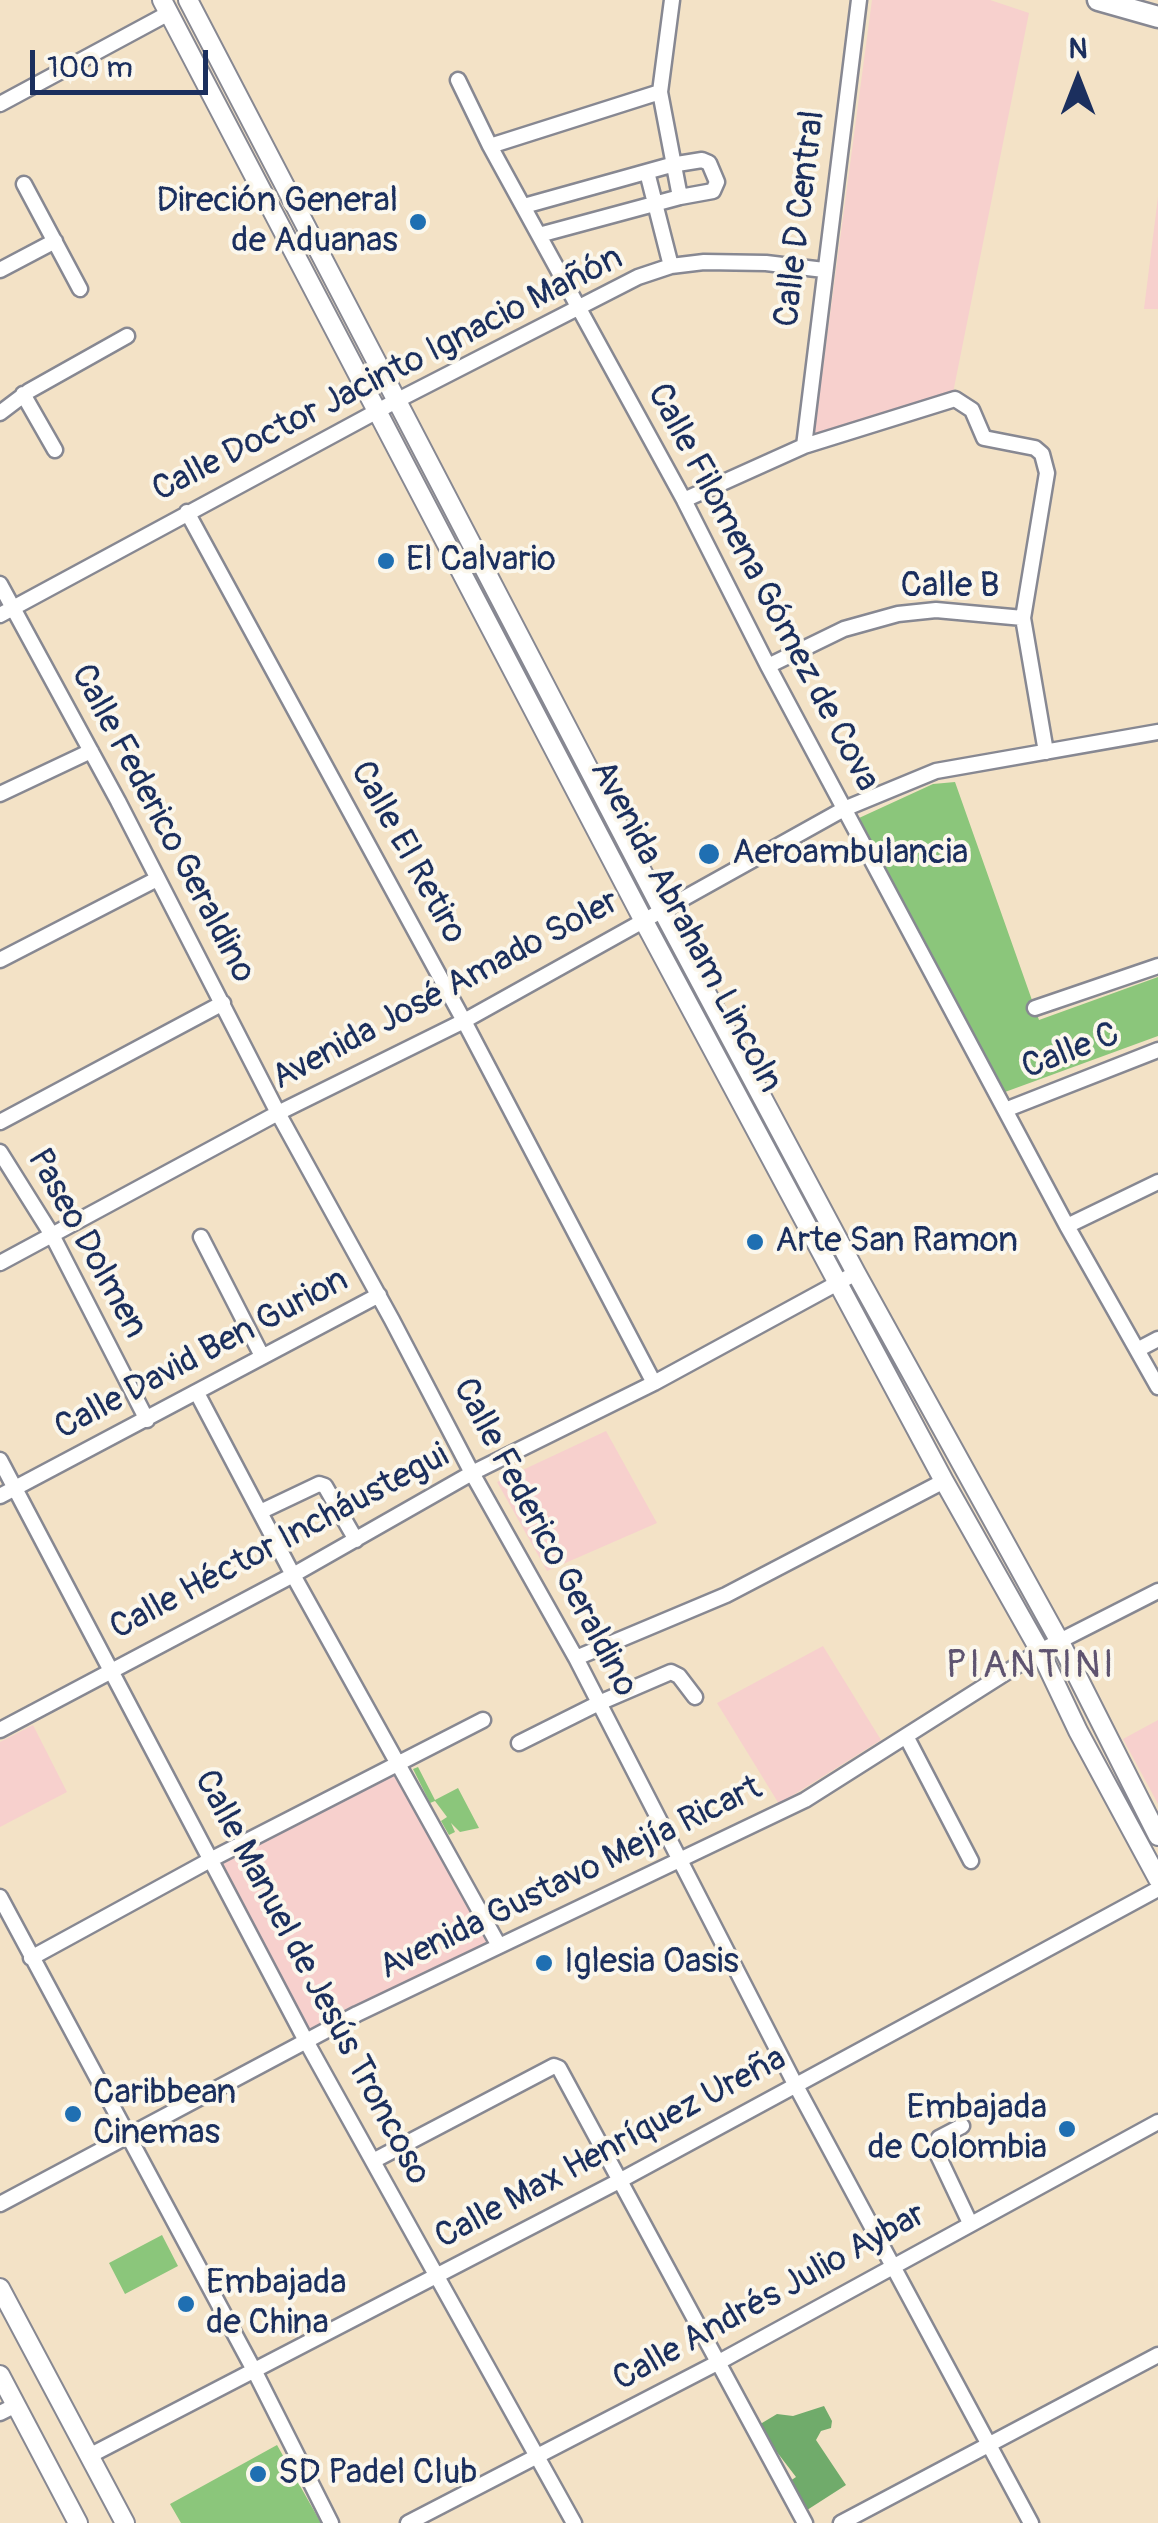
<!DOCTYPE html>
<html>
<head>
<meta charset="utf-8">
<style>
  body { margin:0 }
  #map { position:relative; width:1158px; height:2523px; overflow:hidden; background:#f3e2c6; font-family:Pangolin,sans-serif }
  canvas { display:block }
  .north { position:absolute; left:1028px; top:30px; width:100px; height:100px; -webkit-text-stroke:8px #fbf7ec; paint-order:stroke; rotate:0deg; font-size:28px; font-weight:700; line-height:40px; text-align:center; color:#1b2f5e }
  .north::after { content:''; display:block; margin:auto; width:35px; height:45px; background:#1b2f5e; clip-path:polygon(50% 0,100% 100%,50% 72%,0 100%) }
  .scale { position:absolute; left:30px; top:50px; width:178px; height:45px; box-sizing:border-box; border:5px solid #1b2f5e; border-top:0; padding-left:12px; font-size:30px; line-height:35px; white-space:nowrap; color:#1b2f5e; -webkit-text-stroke:8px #fbf7ec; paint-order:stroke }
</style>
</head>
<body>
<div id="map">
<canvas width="1158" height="2523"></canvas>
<div class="north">N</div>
<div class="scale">100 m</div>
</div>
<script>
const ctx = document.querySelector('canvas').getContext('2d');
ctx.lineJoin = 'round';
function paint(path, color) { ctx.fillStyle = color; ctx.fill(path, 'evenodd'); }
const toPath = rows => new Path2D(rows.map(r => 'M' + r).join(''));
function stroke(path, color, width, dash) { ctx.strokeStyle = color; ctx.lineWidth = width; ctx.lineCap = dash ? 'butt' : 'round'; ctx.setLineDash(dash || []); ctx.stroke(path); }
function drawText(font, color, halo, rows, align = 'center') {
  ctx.font = font + ' Pangolin,sans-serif'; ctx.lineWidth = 8; ctx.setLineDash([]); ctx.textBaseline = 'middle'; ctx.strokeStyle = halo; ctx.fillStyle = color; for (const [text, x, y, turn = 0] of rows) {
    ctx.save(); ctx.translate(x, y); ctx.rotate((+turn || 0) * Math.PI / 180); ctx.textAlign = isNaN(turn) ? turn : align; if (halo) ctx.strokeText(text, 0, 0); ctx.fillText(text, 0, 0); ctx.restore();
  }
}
const built = toPath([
  [872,0,990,0,1029,13,953,393,814,435],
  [1158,197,1158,309,1143,309,1144,309],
  [606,1431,657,1523,547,1571,497,1482],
  [823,1646,881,1740,779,1804,717,1703],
  [1158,1720,1158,1804,1123,1739],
  [33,1725,67,1792,0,1827,0,1742],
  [400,1771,490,1945,312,2036,222,1862]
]);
const green = toPath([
  [955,782,1039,1020,1158,977,1158,1036,1005,1092,859,818,933,784],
  [418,1767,435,1800,458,1788,479,1828,460,1832,451,1823,455,1832,449,1835,441,1821,447,1817,435,1801,430,1803,413,1769],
  [162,2235,178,2266,125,2294,109,2263],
  [277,2445,321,2523,181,2523,170,2504]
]);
const forest = toPath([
  [824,2406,832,2421,831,2428,821,2431,816,2440,846,2485,804,2512,787,2483,796,2477,757,2426,777,2414,793,2416]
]);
const minor = toPath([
  [458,80,490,146,684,500,768,666,1067,1226,1158,1387],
  [0,104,169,13],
  [490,146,660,92],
  [647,172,671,266],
  [24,184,80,289],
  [524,206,671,165,702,160,709,163,717,182,713,191,680,197],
  [539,235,680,197,660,92,672,0],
  [0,270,55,241],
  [23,394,55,450],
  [0,413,29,391,127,336],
  [804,446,859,0],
  [684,500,804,446,955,399,972,410,984,438,1035,448,1042,454,1047,473,1023,618,1046,752],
  [187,512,464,1021,654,1383],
  [0,584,118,801,278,1113,392,1320,472,1473,576,1658,795,2084,1031,2523],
  [0,615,396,401,638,277,671,266,704,262,766,263,824,270],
  [768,666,844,629,898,614,936,610,1023,618],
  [0,794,91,751],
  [0,960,157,879],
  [1035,1008,1158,966],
  [1005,1110,1158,1050],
  [0,1122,223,1003],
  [0,1152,52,1235,147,1420],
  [1067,1226,1158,1182],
  [201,1237,262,1356],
  [0,1263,278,1113,464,1021,844,809,936,771,1158,732],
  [1139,1349,1158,1339],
  [197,1393,293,1575,498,1944],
  [0,1460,306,2041,574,2523],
  [0,1496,379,1295],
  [260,1512,319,1484,325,1486,356,1540],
  [576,1658,726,1595,944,1481],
  [0,1730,293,1575,472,1473,654,1383,856,1273],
  [906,1736,971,1861],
  [519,1743,599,1703,671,1672,679,1676,695,1697],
  [0,1897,255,2372,331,2523],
  [31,1958,212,1859,483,1720],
  [962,2126,939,2138,934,2147,970,2223],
  [373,2161,554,2066,559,2068,805,2523],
  [0,2204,357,2014,805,1800,1040,1651,1158,1591],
  [0,2413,16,2405],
  [89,2456,621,2180,1158,1889],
  [408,2523,719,2362,1158,2122],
  [841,2523,1158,2355]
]);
const major = toPath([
  [162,0,647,927,944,1481,1040,1651,1078,1731,1158,1879],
  [188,0,668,921,856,1273,1060,1642,1158,1836],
  [0,2288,125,2523],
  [0,2375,78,2523]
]);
const highway = toPath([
  [1098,0,1158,17]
]);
const markers = [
  [418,222,10,"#1f6fb2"],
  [386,561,10,"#1f6fb2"],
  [709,854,12,"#1f6fb2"],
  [755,1242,10,"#1f6fb2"],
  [544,1963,10,"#1f6fb2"],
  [73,2114,10,"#1f6fb2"],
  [1067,2129,10,"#1f6fb2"],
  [186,2304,10,"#1f6fb2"],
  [258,2474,10,"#1f6fb2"]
];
const poiNames = [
  ["Direción General",398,202,"right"],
  ["de Aduanas",398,242,"right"],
  ["El Calvario",406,561],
  ["Aeroambulancia",732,854],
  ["Arte San Ramon",775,1242],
  ["Iglesia Oasis",564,1963],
  ["Caribbean",93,2094],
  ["Cinemas",93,2134],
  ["Embajada",1047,2109,"right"],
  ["de Colombia",1047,2149,"right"],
  ["Embajada",206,2284],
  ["de China",206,2324],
  ["SD Padel Club",278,2474]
];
const streetNames = [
  ["Calle D Central",801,219,-83],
  ["Calle Doctor Jacinto Ignacio Mañón",388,375,-27],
  ["Calle B",950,587],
  ["Calle Filomena Gómez de Cova",762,588,62],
  ["Calle Federico Geraldino",162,824,62],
  ["Calle El Retiro",407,853,61],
  ["Avenida Abraham Lincoln",685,927,62],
  ["Avenida José Amado Soler",446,991,-28],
  ["Calle C",1071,1052,-21],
  ["Paseo Dolmen",86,1244,61],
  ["Calle David Ben Gurion",202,1355,-28],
  ["Calle Federico Geraldino",544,1538,62],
  ["Calle Héctor Incháustegui",280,1543,-28],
  ["Avenida Gustavo Mejía Ricart",571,1879,-26],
  ["Calle Manuel de Jesús Troncoso",311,1978,62],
  ["Calle Max Henríquez Ureña",611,2149,-28],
  ["Calle Andrés Julio Aybar",770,2298,-29]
];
const neighbourhoodNames = [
  ["PIANTINI",1031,1667]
];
paint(built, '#f7d0cd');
paint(green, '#8bc67b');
paint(forest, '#70ab6b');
stroke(minor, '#878892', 19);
stroke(major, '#878892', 22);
stroke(highway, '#878892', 25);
stroke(minor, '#fff', 14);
stroke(major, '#fff', 18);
stroke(highway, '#fff', 20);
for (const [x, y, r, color] of markers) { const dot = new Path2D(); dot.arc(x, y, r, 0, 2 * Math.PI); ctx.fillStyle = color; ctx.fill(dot); stroke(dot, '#fbf7ec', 4); }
drawText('35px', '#1b2f5e', '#fbf7ec', poiNames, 'left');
drawText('35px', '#1b2f5e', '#fbf7ec', streetNames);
ctx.letterSpacing = '2.5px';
drawText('38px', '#5f5470', '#fbf7ec', neighbourhoodNames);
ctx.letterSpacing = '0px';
</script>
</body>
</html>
